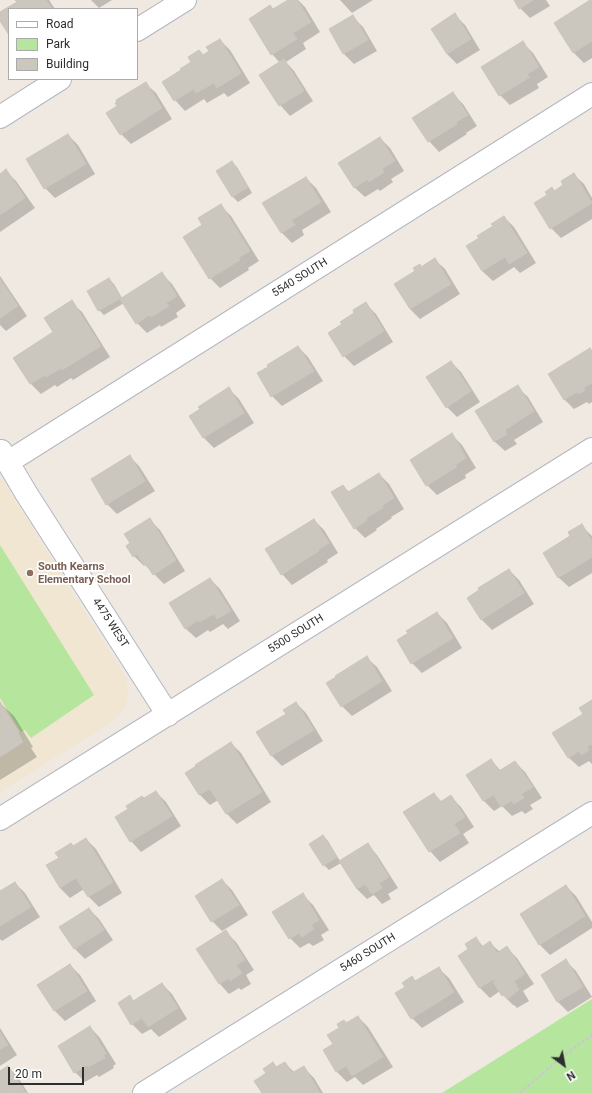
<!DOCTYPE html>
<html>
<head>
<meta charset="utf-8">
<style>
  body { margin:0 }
  #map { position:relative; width:592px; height:1093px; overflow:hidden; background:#efe9e1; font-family:Roboto,sans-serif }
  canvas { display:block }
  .legend { position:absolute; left:8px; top:8px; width:130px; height:72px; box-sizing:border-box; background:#fff; border:1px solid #ababab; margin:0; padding:5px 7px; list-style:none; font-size:12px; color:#2e2e2e }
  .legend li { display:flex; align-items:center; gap:8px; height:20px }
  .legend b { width:20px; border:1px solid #ababab }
  .north { position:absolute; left:544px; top:1045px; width:40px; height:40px; -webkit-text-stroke:3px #fff; paint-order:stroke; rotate:148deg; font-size:11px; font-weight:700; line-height:16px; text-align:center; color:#2e2e2e }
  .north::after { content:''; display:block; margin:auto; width:14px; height:18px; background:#2e2e2e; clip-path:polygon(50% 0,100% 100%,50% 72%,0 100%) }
  .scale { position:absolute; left:8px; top:1067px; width:76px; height:18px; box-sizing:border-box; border:2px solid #2e2e2e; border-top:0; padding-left:5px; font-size:12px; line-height:14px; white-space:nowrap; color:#2e2e2e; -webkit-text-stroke:3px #fff; paint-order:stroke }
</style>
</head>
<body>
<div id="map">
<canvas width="592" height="1093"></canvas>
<ul class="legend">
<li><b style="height:5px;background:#fff"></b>Road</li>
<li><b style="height:11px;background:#b6e59e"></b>Park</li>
<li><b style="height:11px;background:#cbc7bf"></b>Building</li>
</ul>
<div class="north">N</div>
<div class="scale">20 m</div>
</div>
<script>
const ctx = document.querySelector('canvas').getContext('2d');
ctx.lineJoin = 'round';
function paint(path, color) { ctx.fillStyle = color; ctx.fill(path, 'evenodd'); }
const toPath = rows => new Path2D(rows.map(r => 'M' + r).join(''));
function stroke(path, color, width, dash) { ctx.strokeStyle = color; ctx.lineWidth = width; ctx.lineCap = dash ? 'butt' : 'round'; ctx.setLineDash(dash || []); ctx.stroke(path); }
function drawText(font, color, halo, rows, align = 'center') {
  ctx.font = font + ' Roboto,sans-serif'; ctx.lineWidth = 3.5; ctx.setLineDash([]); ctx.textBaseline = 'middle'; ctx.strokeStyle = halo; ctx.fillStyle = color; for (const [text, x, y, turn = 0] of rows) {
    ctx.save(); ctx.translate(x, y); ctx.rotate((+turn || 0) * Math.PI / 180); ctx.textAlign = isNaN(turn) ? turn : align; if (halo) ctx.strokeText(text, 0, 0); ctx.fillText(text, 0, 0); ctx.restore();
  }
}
const education = toPath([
  [0,476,122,671,126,678,128,689,125,707,112,722,0,792]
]);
const green = toPath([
  [0,545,94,695,31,738,25,730,21,732,0,698],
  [592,999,592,1093,442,1093]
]);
const shadow = toPath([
  [16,0,49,0,55,9,9,9,9,33,0,19,0,14,18,2],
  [91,0,112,0,99,8],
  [290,0,298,0,305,7,320,32,303,43,306,49,286,62,294,71,313,101,290,116,280,105,280,63,272,54,250,19,274,10],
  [340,0,373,0,352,13],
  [515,0,546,0,550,6,530,18,520,8],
  [592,0,592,58,584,63,574,53,555,23],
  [455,15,465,25,480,50,457,64,447,54],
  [353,17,363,27,377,51,354,64,344,54,330,30],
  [220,40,230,50,250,83,228,97,224,93,207,103,204,99,185,111,175,100,182,70,193,62,199,51,204,56,210,52],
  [523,43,533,53,548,77,537,84,539,88,510,105,500,95],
  [145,83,156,93,172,119,131,144,121,134,118,106],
  [453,94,463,104,477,126,466,133,467,134,439,152,429,141],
  [68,135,78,145,95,174,55,198,45,188],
  [380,138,390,148,404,171,391,179,393,182,380,191,378,189,365,197,354,187],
  [232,162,237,167,252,193,238,202,233,197,217,171],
  [6,171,16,181,35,208,0,232,0,175],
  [573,174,584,184,592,198,592,219,561,238,551,228,548,196,552,188,555,192,565,185],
  [306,178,316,188,331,212,302,230,304,235,292,243,282,233,264,203],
  [221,206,231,216,259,261,248,268,249,270,220,288,210,278,204,225],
  [504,217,514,227,536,263,520,273,514,267,493,281,482,271,480,238],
  [434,259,445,269,460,294,420,319,410,309,417,271,420,265,422,267],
  [162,274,172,284,186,306,176,313,178,317,161,327,160,325,147,333,137,323,124,303,104,315,99,310,109,279,114,284,122,298],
  [0,276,27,316,6,331,0,325],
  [71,302,82,312,110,357,73,380,71,378,57,387,55,385,41,394,31,384,14,358,55,333],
  [366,304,376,314,393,342,354,366,344,356,343,324],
  [298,347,308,357,323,381,282,406,272,396],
  [592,351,592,402,589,404,587,402,574,409,564,399],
  [451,362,461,372,480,402,457,417,447,407],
  [517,387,528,397,543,422,514,440,517,444,505,451,494,441],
  [229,389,239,399,254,423,214,448,204,438,190,416],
  [452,435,462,445,476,468,465,475,466,478,437,495,427,485],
  [129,456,139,466,155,491,117,514,107,504],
  [379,474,389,484,404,509,391,517,392,518,376,529,377,530,365,538,355,528,343,486,349,492],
  [149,519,160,530,185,571,164,584,145,565,144,566,134,556,131,544],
  [314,520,324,530,338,553,327,560,328,562,292,585,282,574],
  [582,526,592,536,592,573,569,587,558,577],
  [509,570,519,580,534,604,492,630,482,620,468,598],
  [210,579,220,589,240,621,228,629,223,624,210,632,208,630,196,638,185,628],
  [437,613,447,623,462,648,422,673,412,663],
  [366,657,377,667,392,691,352,716,342,706],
  [592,701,592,764,589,761,579,767,568,757,584,714],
  [0,703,14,716,33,747,31,748,37,757,0,780],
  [296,703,306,713,323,741,282,766,272,756,258,733,287,715],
  [231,743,241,753,271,802,237,824,227,814,218,800,210,805,200,795,187,774],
  [491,760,501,771,515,762,525,772,542,798,530,805,533,809,525,814,522,811,512,816,502,806,494,811,484,801,468,775],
  [156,792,166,802,181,826,141,852,131,841,116,818],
  [434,794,442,802,450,796,461,807,474,827,463,834,469,843,440,862,430,851],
  [323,836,328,841,340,861,367,844,377,855,398,888,388,894,391,899,382,904,374,895,367,899,357,889,341,863,329,870,324,865],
  [86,839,96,849,122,893,99,907,89,897,84,889,70,898,60,888,60,858,74,847],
  [222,880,232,890,248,915,222,931,212,921],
  [15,883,25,893,40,917,2,941,0,939,0,892],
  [566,886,576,896,592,922,592,928,550,955,540,945,521,915],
  [303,895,313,905,329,930,321,935,324,940,313,946,309,943,300,948,290,938],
  [89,909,99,919,113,940,85,959,75,949,61,927],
  [226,932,236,942,254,970,246,975,251,984,241,990,239,988,229,994,219,983],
  [475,938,484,947,490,943,500,952,507,948,517,958,534,984,523,991,529,1001,517,1008,514,1005,513,1005,503,995,500,991,490,998,480,988,470,949],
  [566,961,576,971,592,997,568,1012,558,1002,542,975],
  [70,965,80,975,96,1001,65,1021,55,1011,39,985],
  [438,968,449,978,464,1002,422,1028,412,1018,406,988,412,978,416,982],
  [162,984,172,994,187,1019,159,1037,151,1029,142,1034,132,1024,129,997,134,1001],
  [358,1017,368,1027,393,1067,363,1085,355,1077,347,1082,337,1072,324,1051,335,1045,340,1028,344,1021,347,1024],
  [90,1027,100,1038,116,1064,113,1066,114,1068,99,1077,97,1075,85,1082,75,1072],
  [0,1028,17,1055,0,1066],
  [285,1063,295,1073,304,1068,314,1078,323,1093,263,1093,267,1074,273,1064,277,1068],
  [8,1067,18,1077,28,1093,0,1093,0,1072]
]);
const building = toPath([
  [15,0,46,0,52,9,9,9,9,35,0,21,0,12,17,2,15,0],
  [288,0,297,0,311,22,293,33,297,39,271,55,249,19,270,5,273,9,288,0],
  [514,0,533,0,519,9,514,0],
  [590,0,592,0,592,41,573,53,554,23,590,0],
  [455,13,471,39,447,54,431,29,455,13],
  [353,15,368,40,343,54,329,29,353,15],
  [220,39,241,73,217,88,214,83,196,93,194,89,174,101,162,82,181,70,180,69,191,62,188,57,199,50,203,55,209,51,206,47,220,39],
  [523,41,539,67,527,74,530,77,499,96,481,67,523,41],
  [284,59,304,91,279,106,259,75,284,59],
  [146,82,162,108,120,135,106,113,117,106,115,103,117,102,116,100,146,82],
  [453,92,468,115,456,122,457,124,428,142,412,118,453,92],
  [68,134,86,164,44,189,26,159,68,134],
  [380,137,395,161,382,169,384,172,369,182,368,179,354,188,338,163,380,137],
  [232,161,248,187,232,197,216,171,232,161],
  [6,169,25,198,0,215,0,174,6,169],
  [574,173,592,203,550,229,534,203,547,195,545,192,552,187,554,191,563,185,561,181,574,173],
  [306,177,321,202,292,220,295,225,281,233,262,203,306,177],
  [221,204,250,251,238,258,240,260,209,279,183,237,202,225,198,218,221,204],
  [504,216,527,253,509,264,505,257,482,271,466,246,479,238,477,236,493,226,491,224,504,216],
  [435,258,451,284,410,309,394,284,415,271,413,268,420,264,421,267,435,258],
  [162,272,177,296,166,303,169,306,151,317,149,315,136,324,120,299,162,272],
  [109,278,121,298,98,311,87,291,109,278],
  [0,279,18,306,0,318,0,279],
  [72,300,101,346,62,370,61,368,46,377,45,375,30,384,13,358,53,332,44,318,72,300],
  [366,302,384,331,343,357,328,333,342,324,340,322,354,313,353,310,366,302],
  [298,346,314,371,271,397,257,373,268,367,267,365,298,346],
  [590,348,592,351,592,383,583,388,585,390,578,394,577,392,564,400,548,374,590,348],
  [451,361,471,391,446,408,426,377,451,361],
  [518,385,534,411,505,430,507,434,494,442,475,411,518,385],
  [229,387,244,413,203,438,189,416,200,409,198,407,229,387],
  [452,433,466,458,455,465,457,467,426,486,410,460,452,433],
  [130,455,145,481,106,505,91,479,130,455],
  [379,473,394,498,382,506,383,508,366,518,367,520,354,529,331,492,343,485,348,492,379,473],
  [150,518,176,560,153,575,146,564,144,565,137,554,133,557,126,546,130,543,124,534,150,518],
  [314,519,329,543,318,550,319,551,281,575,265,549,314,519],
  [582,524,592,541,592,557,558,578,543,553,570,536,568,532,582,524],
  [509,569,524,593,481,620,467,598,479,590,478,588,509,569],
  [210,578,231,611,217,619,214,614,199,622,198,620,185,629,169,603,210,578],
  [437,612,453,638,411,664,397,640,408,633,406,631,437,612],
  [367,656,382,681,341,707,326,683,336,677,335,676,367,656],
  [592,700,592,744,587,747,589,750,581,755,579,751,568,758,552,733,583,714,579,708,592,700],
  [0,702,19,732,18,733,23,742,0,757,0,702],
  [296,702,314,730,271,756,256,732,286,714,283,710,296,702],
  [231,742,262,792,226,814,210,789,199,795,185,773,196,766,195,765,231,742],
  [491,759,499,771,515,761,533,787,521,794,524,798,514,804,511,801,501,807,494,795,483,801,466,775,491,759],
  [156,791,172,816,130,842,115,817,128,809,126,806,142,796,144,798,156,791],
  [434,793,440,802,451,795,465,817,454,824,460,833,429,852,403,812,434,793],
  [323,835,337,857,323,866,309,844,323,835],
  [86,838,113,882,88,897,76,878,60,888,46,865,59,858,55,853,71,843,73,846,86,838],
  [368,843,389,877,379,883,382,888,372,894,365,884,357,889,339,861,368,843],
  [222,879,239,905,211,922,195,896,222,879],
  [15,882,31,907,0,926,0,891,15,882],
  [566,885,585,916,539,945,520,914,566,885],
  [303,893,319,920,311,925,314,929,302,937,299,933,289,939,272,912,303,893],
  [89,908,104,930,74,949,59,927,89,908],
  [226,930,245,960,236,965,242,973,230,981,229,978,219,984,196,949,226,930],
  [476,937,482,947,490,941,497,953,507,946,525,974,514,981,519,990,507,999,504,995,502,996,493,982,495,981,494,979,479,988,458,956,468,949,465,944,476,937],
  [566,959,583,987,557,1002,541,975,566,959],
  [70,964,87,991,54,1011,37,985,70,964],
  [439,967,454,992,411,1019,395,993,405,987,402,983,412,976,415,981,439,967],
  [162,983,178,1008,148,1027,142,1018,131,1025,118,1003,130,995,133,1001,162,983],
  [358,1016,383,1057,352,1076,346,1066,336,1072,323,1050,333,1044,327,1035,339,1028,337,1024,344,1020,346,1023,358,1016],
  [90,1026,106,1054,103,1055,105,1058,88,1067,87,1065,74,1073,58,1046,90,1026],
  [0,1032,8,1045,0,1049,0,1032],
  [273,1062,276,1067,285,1062,292,1073,304,1066,320,1093,262,1093,254,1081,266,1073,263,1069,273,1062],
  [8,1066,26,1093,0,1093,0,1071,8,1066]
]);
const path = toPath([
  [520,1093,559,1059,592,1035]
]);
const minor = toPath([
  [137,30,185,0],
  [0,117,60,79],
  [1,451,26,493,168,715],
  [8,462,592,94],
  [0,819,592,449],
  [144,1093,592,813]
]);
const markers = [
  [30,573,4,"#8d6e63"]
];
const streetNames = [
  ["5540 SOUTH",300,278,-32],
  ["4475 WEST",110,623,57],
  ["5500 SOUTH",296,634,-32],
  ["5460 SOUTH",368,953,-32]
];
const educationNames = [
  ["South Kearns",38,567],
  ["Elementary School",38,580]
];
paint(education, '#f0e6d1');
paint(green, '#b6e59e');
paint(shadow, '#0003');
paint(building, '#cbc7bf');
stroke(building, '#cbc5ba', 1);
stroke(minor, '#b4b7c1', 24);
stroke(path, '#c9c9c9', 2.5, [3, 2]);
stroke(minor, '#fff', 22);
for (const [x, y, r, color] of markers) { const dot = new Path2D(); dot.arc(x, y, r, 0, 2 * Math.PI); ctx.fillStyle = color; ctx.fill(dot); stroke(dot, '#fff', 1.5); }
drawText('11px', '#2e2e2e', '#fff', streetNames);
drawText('bold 11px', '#785e54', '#fff', educationNames, 'left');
</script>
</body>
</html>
